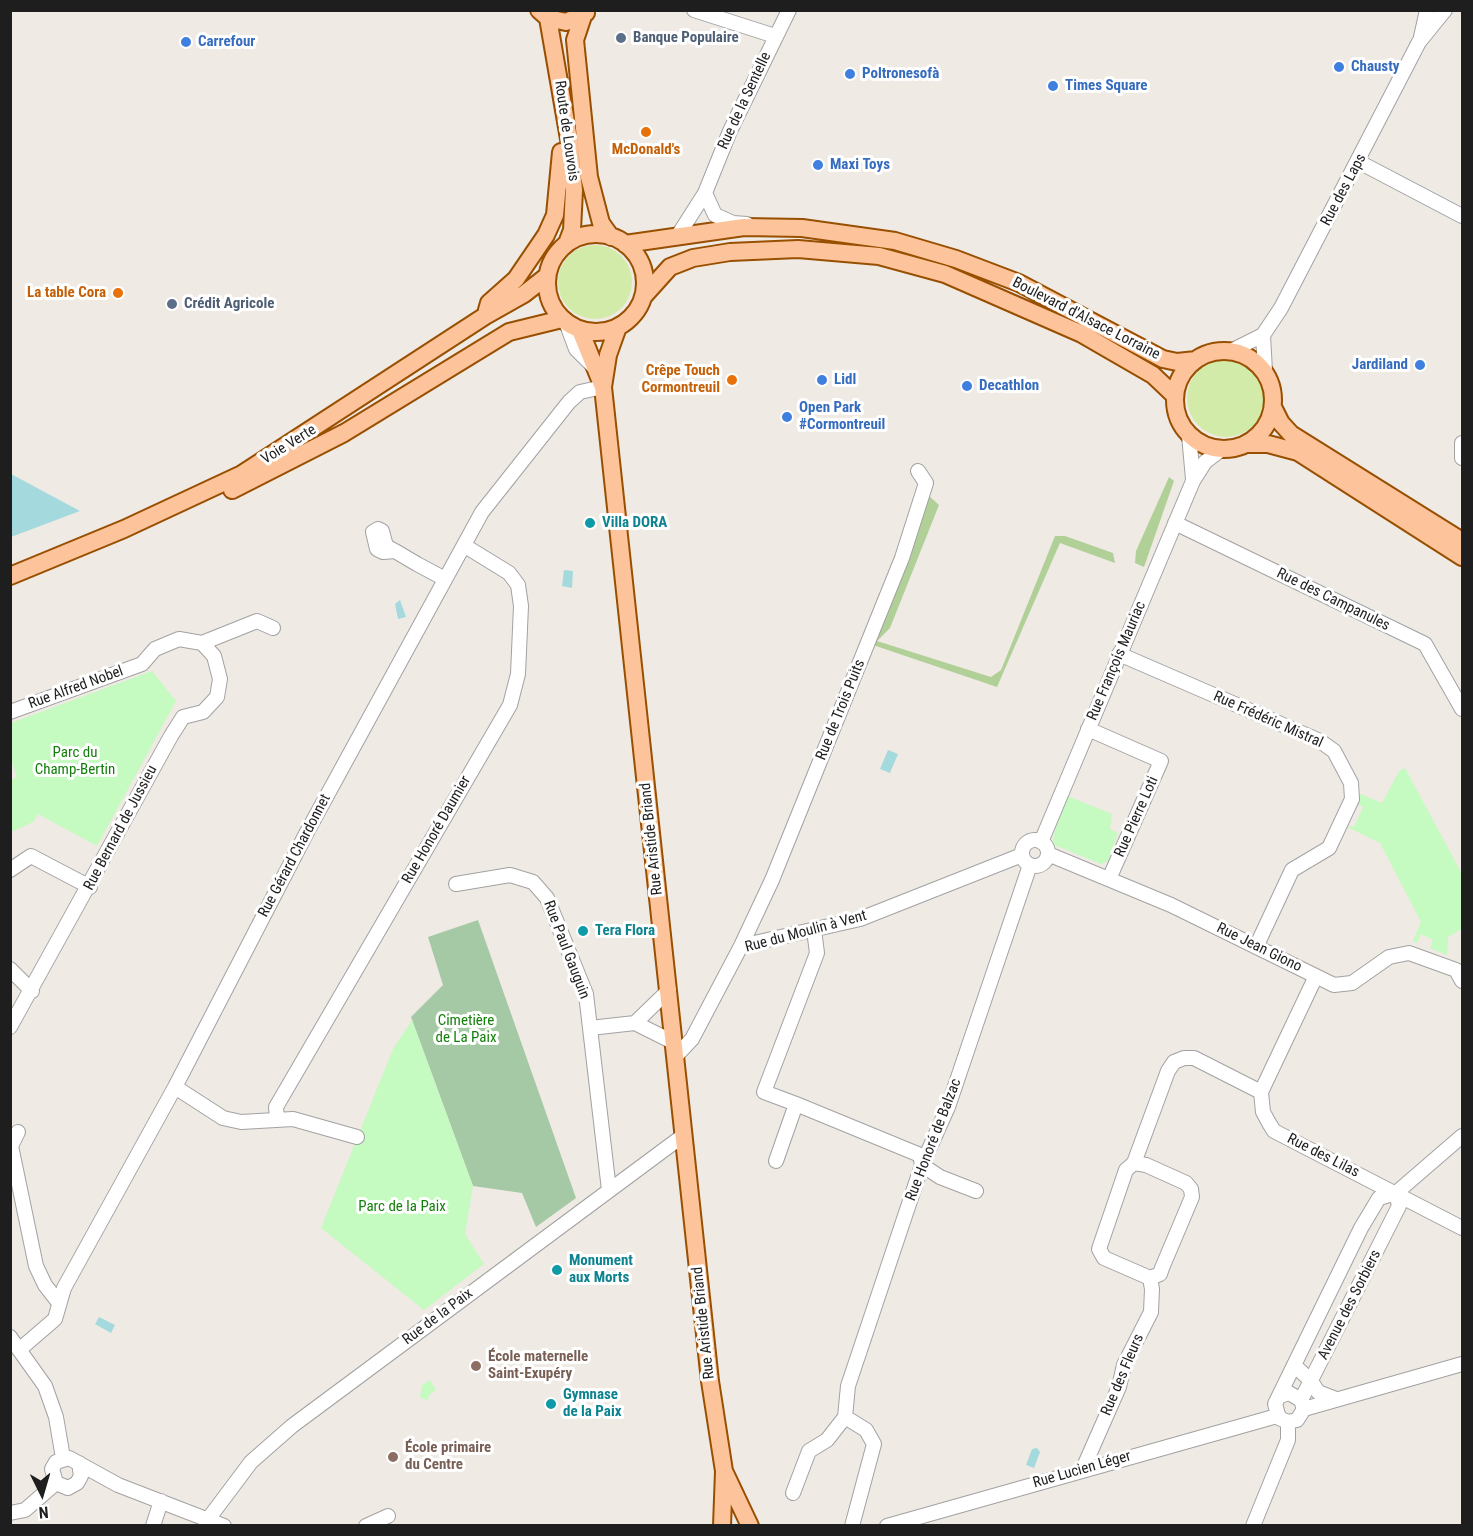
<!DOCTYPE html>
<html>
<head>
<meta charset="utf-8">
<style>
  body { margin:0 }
  #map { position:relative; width:1473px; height:1536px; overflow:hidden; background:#efeae4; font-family:"Roboto Condensed",sans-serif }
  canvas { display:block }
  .frame { position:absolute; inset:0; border:12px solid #1e1e1e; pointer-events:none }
  .north { position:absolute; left:12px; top:1464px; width:60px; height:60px; -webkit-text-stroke:4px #fff; paint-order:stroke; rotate:175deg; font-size:16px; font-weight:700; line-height:24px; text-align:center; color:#1e1e1e }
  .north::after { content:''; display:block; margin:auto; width:21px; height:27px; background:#1e1e1e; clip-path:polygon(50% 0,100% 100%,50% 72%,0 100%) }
</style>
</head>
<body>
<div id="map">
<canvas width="1473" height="1536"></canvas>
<div class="frame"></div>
<div class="north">N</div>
</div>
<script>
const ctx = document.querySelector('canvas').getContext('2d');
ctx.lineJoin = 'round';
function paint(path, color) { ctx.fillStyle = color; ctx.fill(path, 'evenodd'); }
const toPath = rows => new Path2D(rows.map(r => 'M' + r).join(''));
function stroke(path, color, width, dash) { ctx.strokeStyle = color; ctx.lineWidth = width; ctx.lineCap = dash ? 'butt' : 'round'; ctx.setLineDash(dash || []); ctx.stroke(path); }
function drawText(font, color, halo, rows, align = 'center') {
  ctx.font = font + ' "Roboto Condensed",sans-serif'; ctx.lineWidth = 6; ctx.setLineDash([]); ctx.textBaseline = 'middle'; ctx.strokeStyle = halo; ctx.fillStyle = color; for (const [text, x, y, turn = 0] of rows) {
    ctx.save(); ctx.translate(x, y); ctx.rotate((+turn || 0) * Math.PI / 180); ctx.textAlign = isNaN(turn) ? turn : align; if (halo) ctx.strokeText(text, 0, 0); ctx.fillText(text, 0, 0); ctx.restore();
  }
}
const grass = toPath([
  '558 282a37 37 0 1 1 74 0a37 37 0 1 1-74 0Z',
  '1187 398a39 39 0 1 1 78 0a39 39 0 1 1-78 0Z'
]);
const forest = toPath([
  [1169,477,1174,481,1144,567,1135,563,1136,551],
  [927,494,939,505,890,628,877,641,991,677,1001,670,1055,536,1065,536,1113,553,1115,563,1060,543,997,687,873,645]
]);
const cemetery = toPath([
  [478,920,576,1198,536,1227,522,1193,473,1186,411,1017,443,985,428,937]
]);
const park = toPath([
  [152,671,176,701,97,846,38,814,33,822,11,832,11,780,17,777,11,759,11,723],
  [1405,768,1462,874,1462,929,1448,937,1447,955,1430,948,1433,940,1421,934,1417,943,1413,941,1421,922,1380,843,1345,826,1354,827,1363,807,1355,803,1358,793,1382,803,1399,771],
  [1067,796,1112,814,1110,829,1118,833,1108,861,1101,864,1052,844,1060,809],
  [412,1020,473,1186,465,1234,484,1264,424,1310,321,1228,393,1049],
  [430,1380,436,1390,429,1395,428,1401,420,1397,422,1385]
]);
const water = toPath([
  [11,474,80,511,11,537],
  [564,570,573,571,572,588,562,586],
  [400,600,406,617,398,619,395,604],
  [888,750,898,754,890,773,880,769],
  [99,1317,115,1325,111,1333,95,1324],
  [1037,1448,1040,1452,1034,1468,1026,1465,1032,1449]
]);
const minor = toPath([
  [694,10,775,36],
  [1421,37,1427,10],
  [1359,162,1462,216],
  [705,193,715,215,733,223,747,224],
  [677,237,705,193,730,131,789,10],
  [566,322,576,349,594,367],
  [1263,335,1265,371],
  [1231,351,1263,335,1281,308,1419,42,1445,10],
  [1189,435,1193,479],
  [1462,443,1462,458],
  [1175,523,1425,644,1462,709],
  [395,551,383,552,377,549,373,532,378,529,382,531,386,546,395,551,417,564,445,579],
  [1119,654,1320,741,1334,751,1351,783,1352,799,1329,848,1292,870,1256,947],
  [10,712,142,664,155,649,179,639,202,643,257,621,273,628],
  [1088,729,1161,761,1109,879],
  '1022 853a13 13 0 1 1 26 0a13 13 0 1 1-26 0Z',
  [1041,842,1193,481,1205,462,1222,449],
  [1048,854,1171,905,1334,985,1352,983,1389,957,1409,953,1456,970,1462,981],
  [10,870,31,856,90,887],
  [456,884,510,875,533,882,547,898,586,994,609,1190],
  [741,946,772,880,902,558,926,483,918,471],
  [10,969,32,991],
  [1316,976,1261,1092,1263,1112,1269,1123,1274,1131,1462,1228],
  [635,1023,669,990],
  [10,1027,171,736,183,717,203,712,217,697,220,679,214,656,202,643],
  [590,1028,635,1023,675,1043],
  [676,1056,692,1039,741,946,860,919,1022,855],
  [175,1087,223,1118,241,1122,293,1119,357,1137],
  [796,1104,920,1155,922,1165,940,1177,976,1191],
  [277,1119,276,1107,510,705,518,674,521,606,518,585,509,573,465,546],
  [18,1132,11,1146,36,1266,45,1285,59,1303],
  [776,1161,796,1104,764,1092,817,953,814,930],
  [1134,1163,1146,1165,1186,1183,1191,1189,1192,1197,1162,1268,1160,1274,1150,1278,1104,1258,1099,1249,1126,1170,1134,1163],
  [1134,1163,1168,1071,1174,1062,1184,1058,1194,1058,1261,1092],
  [10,1337,45,1386,56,1417,63,1458],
  [19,1350,55,1319,64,1288,175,1087,307,832,482,512,569,402,580,392,603,387],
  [1295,1366,1311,1381,1318,1392,1336,1399],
  [1280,1396,1289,1393,1301,1400,1304,1409,1297,1420,1288,1422,1279,1418,1275,1404,1361,1228,1379,1198,1396,1193,1462,1136],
  [1301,1400,1399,1206,1396,1193],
  [1304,1409,1462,1364],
  [845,1417,866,1430,874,1444,852,1526],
  [79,1463,81,1476,77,1483,68,1488,56,1483,52,1469,56,1462,69,1458,118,1485,224,1526],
  [1082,1471,1119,1387,1124,1365,1151,1312,1152,1289,1150,1278],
  [793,1493,809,1451,827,1440,845,1417,848,1386,922,1165,948,1107,1030,865],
  [10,1513,25,1510,56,1483],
  [209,1518,251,1462,292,1426,684,1135],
  [153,1526,161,1501],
  [366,1526,388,1516],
  [887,1526,1277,1416],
  [1253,1526,1288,1440,1288,1422]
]);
const major = toPath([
  [539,10,548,18,566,22,586,13],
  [583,16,575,40,589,177,601,223,611,237],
  [548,18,569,139,574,190,572,230,567,243],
  '547 283a49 49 0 1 1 98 0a49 49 0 1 1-98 0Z',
  [625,244,744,227,802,228,895,241,956,259,1019,283,1163,359,1177,362,1196,360],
  [643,297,670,267,693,258,730,252,798,249,879,256,945,274,1082,334,1153,375,1175,396],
  [487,310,489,303,516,279,546,235,555,215,561,152],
  [618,327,608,355,603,387,710,1381,724,1471,750,1526],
  [580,330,603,387],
  '1175 400a49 49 0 1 1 98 0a49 49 0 1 1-98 0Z',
  [1273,407,1281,423,1291,434,1462,541],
  [1247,444,1268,444,1298,452,1462,557],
  [232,490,344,433,509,332,562,319],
  [10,576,124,529,242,474,485,316,524,294,547,276],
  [722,1526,724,1471]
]);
const markers = [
  [621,38,6,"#5c6f8a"],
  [186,42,6,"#3f7fe0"],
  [1339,67,6,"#3f7fe0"],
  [850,74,6,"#3f7fe0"],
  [1053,86,6,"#3f7fe0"],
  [646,132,6,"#e8710a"],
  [818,165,6,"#3f7fe0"],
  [118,293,6,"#e8710a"],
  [172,304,6,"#5c6f8a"],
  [1420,365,6,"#3f7fe0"],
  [732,380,6,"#e8710a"],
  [822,380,6,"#3f7fe0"],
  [967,386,6,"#3f7fe0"],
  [787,417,6,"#3f7fe0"],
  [590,523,6,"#0f9aa8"],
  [583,931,6,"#0f9aa8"],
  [557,1270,6,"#0f9aa8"],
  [476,1366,6,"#8d6e63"],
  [551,1404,6,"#0f9aa8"],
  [393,1457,6,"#8d6e63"]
];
const serviceNames = [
  ["Banque Populaire",633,38],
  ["Crédit Agricole",184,304]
];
const shopNames = [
  ["Carrefour",198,42],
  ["Chausty",1351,67],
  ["Poltronesofà",862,74],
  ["Times Square",1065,86],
  ["Maxi Toys",830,165],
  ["Jardiland",1408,365,"right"],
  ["Lidl",834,380],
  ["Decathlon",979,386],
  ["Open Park",799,408],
  ["#Cormontreuil",799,425]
];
const streetNames = [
  ["Rue de la Sentelle",745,101,-65],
  ["Route de Louvois",566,131,82],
  ["Rue des Laps",1344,190,-62],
  ["Boulevard d'Alsace Lorraine",1086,319,27],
  ["Voie Verte",289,445,-32],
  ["Rue des Campanules",1333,600,26],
  ["Rue François Mauriac",1117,661,-67],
  ["Rue Alfred Nobel",76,688,-20],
  ["Rue de Trois Puits",841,710,-68],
  ["Rue Frédéric Mistral",1268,720,24],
  ["Rue Pierre Loti",1137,817,-66],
  ["Rue Bernard de Jussieu",121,828,-62],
  ["Rue Honoré Daumier",437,830,-60],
  ["Rue Aristide Briand",652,839,-96],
  ["Rue Gérard Chardonnet",295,856,-62],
  ["Rue du Moulin à Vent",806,932,-15],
  ["Rue Jean Giono",1259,948,26],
  ["Rue Paul Gauguin",566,950,69],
  ["Rue Honoré de Balzac",934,1140,-69],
  ["Rue des Lilas",1323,1156,27],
  ["Avenue des Sorbiers",1350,1305,-63],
  ["Rue de la Paix",438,1317,-37],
  ["Rue Aristide Briand",704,1323,-96],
  ["Rue des Fleurs",1123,1375,-67],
  ["Rue Lucien Léger",1082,1470,-16]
];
const foodNames = [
  ["McDonald's",646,150,"center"],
  ["La table Cora",106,293],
  ["Crêpe Touch",720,371],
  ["Cormontreuil",720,388]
];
const cultureNames = [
  ["Villa DORA",602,523],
  ["Tera Flora",595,931],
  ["Monument",569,1261],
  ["aux Morts",569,1278],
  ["Gymnase",563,1395],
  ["de la Paix",563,1412]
];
const parkNames = [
  ["Parc du",75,753],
  ["Champ-Bertin",75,770],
  ["Cimetière",466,1021],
  ["de La Paix",466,1038],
  ["Parc de la Paix",402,1207]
];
const educationNames = [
  ["École maternelle",488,1357],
  ["Saint-Exupéry",488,1374],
  ["École primaire",405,1448],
  ["du Centre",405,1465]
];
paint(grass, '#d3eba9');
paint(forest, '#b1d098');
paint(cemetery, '#a5c9a5');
paint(park, '#c5fac0');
paint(water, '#a4dade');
stroke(minor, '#a2a2a2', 16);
stroke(major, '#994f00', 20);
stroke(minor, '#fff', 14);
stroke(major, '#fdc49b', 16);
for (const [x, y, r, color] of markers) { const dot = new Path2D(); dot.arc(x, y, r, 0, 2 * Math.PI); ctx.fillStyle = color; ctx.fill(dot); stroke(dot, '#fff', 2); }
drawText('bold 15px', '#4e5e75', '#fff', serviceNames, 'left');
drawText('bold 15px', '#366cbe', '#fff', shopNames, 'left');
drawText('15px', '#1e1e1e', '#fff', streetNames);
drawText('bold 15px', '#c56008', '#fff', foodNames, 'right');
drawText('bold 15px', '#0d838f', '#fff', cultureNames, 'left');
drawText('15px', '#127f0a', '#fff', parkNames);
drawText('bold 15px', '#785e54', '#fff', educationNames, 'left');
</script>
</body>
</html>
